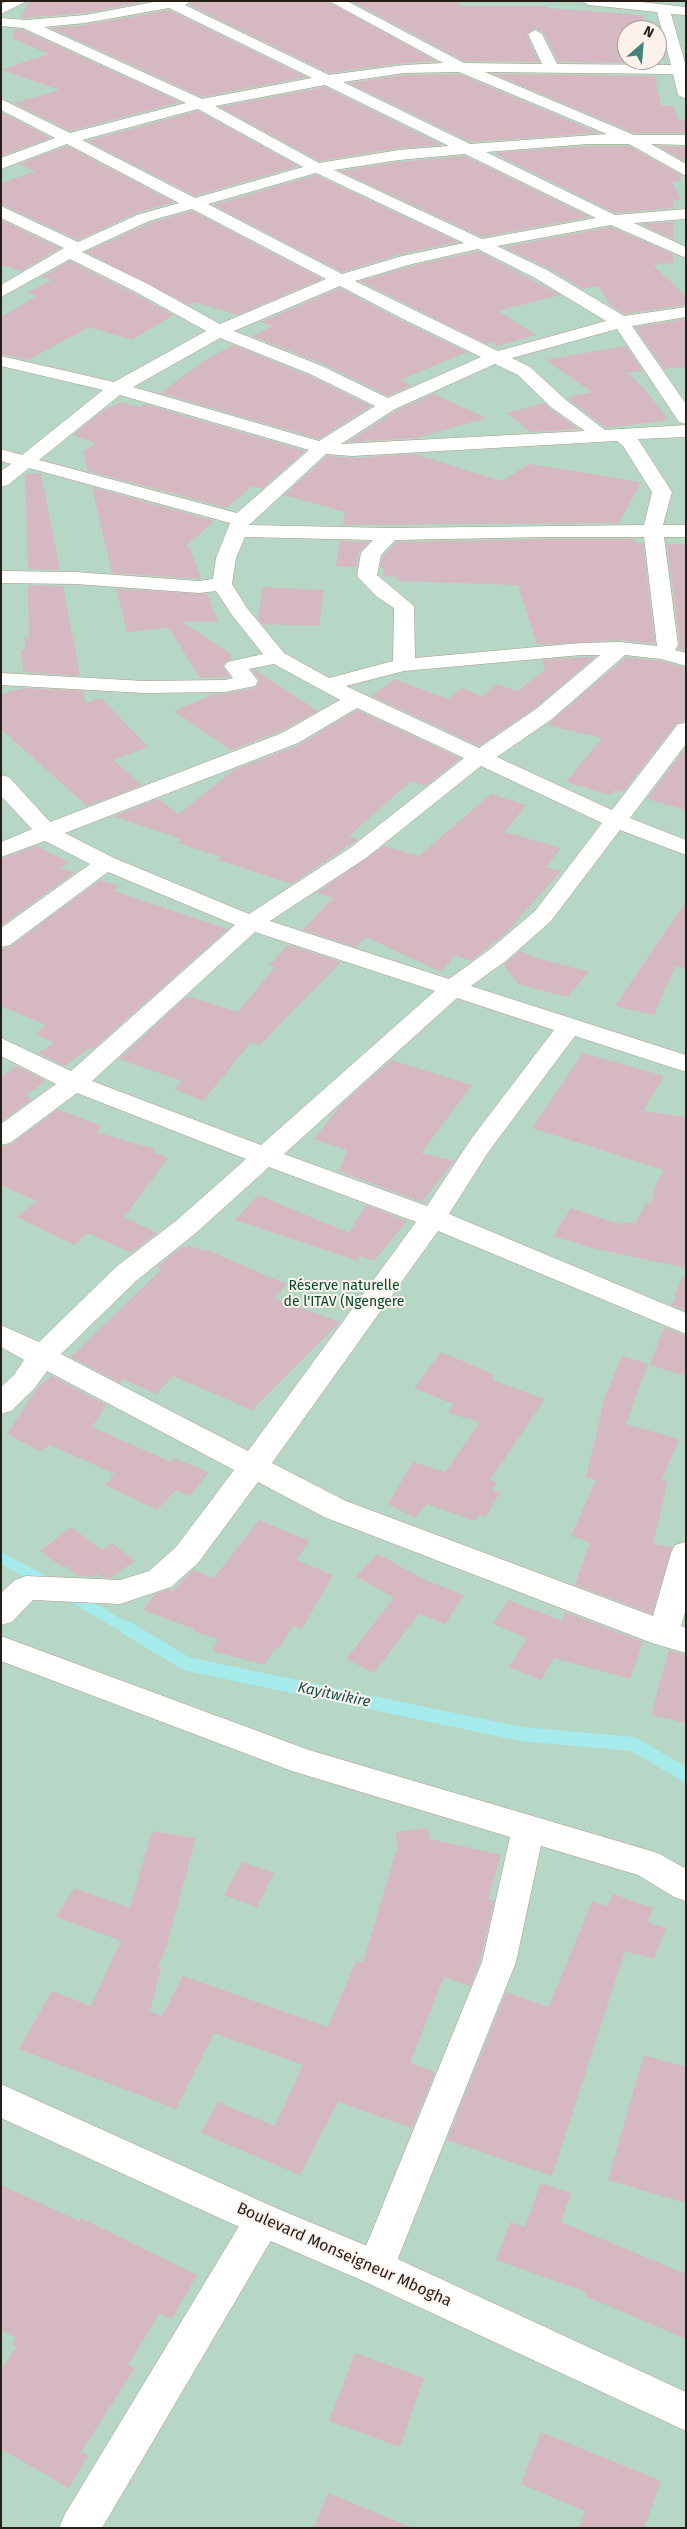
<!DOCTYPE html>
<html>
<head>
<meta charset="utf-8">
<style>
  body { margin:0 }
  #map { position:relative; width:687px; height:2529px; overflow:hidden; background:#fdf2eb; font-family:"Fira Sans",sans-serif }
  canvas { display:block }
  .frame { position:absolute; inset:0; border:2px solid #271e18; pointer-events:none }
  .north { position:absolute; left:617px; top:20px; width:50px; height:50px; box-sizing:border-box; background:#fdf2eb; border:1px solid #a79d97; border-radius:50%; rotate:27deg; font-size:14px; font-weight:700; line-height:20px; text-align:center; color:#271e18 }
  .north::after { content:''; display:block; margin:auto; width:18px; height:22px; background:#3f857c; clip-path:polygon(50% 0,100% 100%,50% 72%,0 100%) }
</style>
</head>
<body>
<div id="map">
<canvas width="687" height="2529"></canvas>
<div class="frame"></div>
<div class="north">N</div>
</div>
<script>
const ctx = document.querySelector('canvas').getContext('2d');
ctx.lineJoin = 'round';
function paint(path, color) { ctx.fillStyle = color; ctx.fill(path, 'evenodd'); }
const toPath = rows => new Path2D(rows.map(r => 'M' + r).join(''));
function stroke(path, color, width, dash) { ctx.strokeStyle = color; ctx.lineWidth = width; ctx.lineCap = dash ? 'butt' : 'round'; ctx.setLineDash(dash || []); ctx.stroke(path); }
function drawText(font, color, halo, rows, align = 'center') {
  ctx.font = font + ' "Fira Sans",sans-serif'; ctx.lineWidth = 4; ctx.setLineDash([]); ctx.textBaseline = 'middle'; ctx.strokeStyle = halo; ctx.fillStyle = color; for (const [text, x, y, turn = 0] of rows) {
    ctx.save(); ctx.translate(x, y); ctx.rotate((+turn || 0) * Math.PI / 180); ctx.textAlign = isNaN(turn) ? turn : align; if (halo) ctx.strokeText(text, 0, 0); ctx.fillText(text, 0, 0); ctx.restore();
  }
}
const green = toPath([
  [1,1,686,1,686,2528,1,2528],
  [627,30,657,30,657,60,627,60]
]);
const streamFar1 = toPath([
  [1,1558,50,1584],
  [70,1595,129,1630]
]);
const stream = toPath([
  [127,1628,187,1664,521,1734,633,1744,686,1775]
]);
const building = toPath([
  [29,1,148,1,85,13,21,18],
  [193,1,327,1,436,61,404,63,329,73,189,5],
  [351,1,458,1,460,6,546,6,547,8,643,15,646,30,627,30,627,60,652,60,653,63,558,62,544,33,536,28,526,35,539,62,464,61],
  [169,10,306,77,202,97,51,28,85,25],
  [16,29,23,30,180,102,70,131,14,103,60,90,1,70,49,54,12,38],
  [459,74,599,133,470,142,349,83,404,75],
  [494,74,655,76,661,106,674,106,678,120,686,119,686,133,634,133],
  [325,87,442,145,399,148,319,161,220,107],
  [198,111,298,166,195,196,87,141],
  [1,112,50,138,1,156],
  [67,146,174,202,136,213,78,240,1,204,1,183,36,171,19,164],
  [588,146,629,146,681,175,680,181,672,182,681,199,673,201,673,208,615,213,493,153],
  [658,146,686,147,684,161],
  [465,156,590,217,482,237,340,171,399,162],
  [316,175,458,242,401,254,342,272,213,205],
  [192,211,322,279,237,315,195,302,189,305,86,252,150,223],
  [1,220,60,248,21,271,1,265],
  [673,222,673,239,641,224],
  [611,227,673,254,673,263,653,265,686,296,686,305,624,314,611,306,598,286,583,289,548,268,503,247],
  [478,251,560,295,498,311,536,335,498,346,492,342,487,344,360,281,412,266],
  [70,261,133,293,173,315,132,340,89,327,28,360,1,354,1,317,37,296,26,293,52,280,41,277],
  [340,288,400,320,467,352,400,380,412,385,388,396,323,364,252,336,273,326,261,322],
  [686,319,686,367,664,369,635,327],
  [234,345,309,376,371,406,319,439,160,393,210,357],
  [626,346,643,371,627,372,646,391,669,420,606,428,567,398,592,392,545,360],
  [433,394,487,418,416,438,348,442,396,411],
  [121,402,140,407,144,404,305,451,262,489,252,486,227,508,88,471,83,451,96,443,73,435,102,411],
  [545,403,551,410,579,429,531,432,506,413],
  [414,454,502,481,529,464,641,482,619,523,343,525,345,512,284,495,327,456,352,458],
  [41,473,60,570,28,569,25,474],
  [92,487,214,521,185,547,190,548,201,579,112,573],
  [549,539,635,539,636,543,643,543,655,644,620,640,537,645,518,585,397,581,398,577,383,576,384,568,380,568,383,556,396,542],
  [340,541,369,542,359,553,357,567,336,566],
  [667,544,686,544,686,651,678,649,680,645],
  [28,585,63,586,80,676,23,672,21,650,26,649,24,637,29,637],
  [263,587,324,590,319,626,262,624,258,618],
  [116,589,207,594,218,622,181,621,230,653,232,659,227,661,222,666,230,677,200,678,169,628,127,632],
  [581,657,595,657,535,708,479,746,372,696,394,679,448,699,462,688,482,696,497,684,517,691,545,670,542,660],
  [626,657,661,661,686,668,686,721,677,723,623,792,615,790,611,795,566,782,602,738,547,725],
  [252,670,255,670,318,711,281,731,231,750,174,711,210,696,209,694,225,694,255,688,260,681],
  [25,688,83,691,86,703,101,698,148,747,113,760,142,785,87,806,1,729,1,694],
  [357,710,460,758,426,786,411,781,349,836,358,839,291,884,218,860,222,857,178,843,181,839,114,816,159,799,178,814,234,770,299,745],
  [686,747,686,810,647,799],
  [491,794,526,805,505,832,561,848,546,867,561,871,506,933,471,961,455,955,441,972,366,937,356,947,303,930,333,898,316,893,384,846,419,856],
  [36,846,69,862,60,868,75,872,1,926,1,859],
  [100,880,119,886,114,891,228,929,93,1049,90,1048,65,1066,38,1053,54,1043,35,1034,46,1025,1,1006,1,949,11,946],
  [686,901,686,968,675,966,654,1015,615,1006],
  [288,945,341,962,260,1045,251,1042,203,1101,174,1089,182,1081,119,1059,187,996,238,1012,275,967,269,965],
  [520,951,537,958,589,972,567,997,518,984,504,965],
  [583,1053,664,1076,643,1111,686,1117,686,1268,596,1249,553,1236,571,1208,622,1225,623,1222,635,1224,646,1202,651,1204,656,1184,664,1170,532,1128],
  [391,1060,472,1085,421,1153,454,1161,422,1202,339,1171,347,1150,314,1139,340,1106],
  [17,1066,46,1081,25,1096,32,1099,1,1122,1,1077],
  [58,1109,102,1126,96,1132,155,1149,153,1152,168,1158,124,1217,157,1233,131,1253,88,1233,74,1245,17,1217,37,1201,1,1185,1,1147,11,1144],
  [258,1195,349,1233,366,1205,407,1221,374,1261,359,1256,358,1261,235,1220],
  [188,1245,205,1251,207,1250,286,1284,275,1299,340,1322,252,1410,173,1376,156,1394,123,1379,120,1383,71,1357,162,1269,157,1267,183,1246,186,1248],
  [682,1277,686,1277,686,1311,672,1305],
  [664,1327,686,1336,686,1376,650,1365],
  [441,1352,495,1375,492,1380,545,1399,490,1480,497,1482,493,1490,500,1492,486,1517,479,1515,475,1521,427,1504,415,1518,388,1504,413,1462,445,1472,480,1422,448,1413,453,1404,414,1388],
  [622,1356,648,1364,626,1424,679,1439,662,1480,668,1481,653,1544,672,1547,652,1614,575,1585,590,1542,571,1536,596,1480,586,1477,605,1397],
  [52,1376,106,1405,92,1427,171,1462,174,1458,209,1472,190,1496,176,1490,157,1510,105,1485,115,1474,50,1445,40,1451,7,1434,37,1388],
  [259,1520,310,1541,296,1560,333,1575,302,1629,293,1626,279,1649,275,1647,265,1665,213,1651,218,1639,193,1631,194,1629,143,1610,155,1594,170,1589,172,1591,193,1570,214,1578],
  [71,1527,102,1550,112,1543,135,1561,110,1578,100,1577,97,1574,93,1577,78,1576,66,1566,64,1568,40,1551],
  [378,1554,423,1579,464,1595,445,1624,419,1614,374,1673,346,1659,394,1598,356,1576],
  [508,1600,562,1621,565,1612,643,1642,630,1679,554,1658,541,1680,509,1667,527,1638,493,1624],
  [669,1650,686,1655,686,1723,651,1715],
  [428,1828,430,1839,501,1855,488,1900,494,1901,480,1961,470,1986,444,1977,410,2063,435,2072,412,2128,338,2102,300,2175,201,2133,218,2102,275,2126,303,2065,214,2033,176,2109,19,2049,52,1991,91,2006,121,1941,56,1917,74,1888,130,1908,152,1831,196,1838,166,1948,158,1967,161,1968,150,2011,162,2016,183,1976,328,2027,356,1961,363,1963,398,1845,395,1832],
  [242,1862,274,1873,257,1907,224,1895],
  [613,1894,653,1908,648,1922,666,1928,654,1959,625,1951,552,2176,447,2140,506,1992,549,2007,592,1901,607,1906],
  [644,2055,686,2067,686,2203,608,2180],
  [541,2183,571,2193,561,2222,686,2274,686,2339,585,2296,587,2292,496,2260,510,2222,525,2227],
  [1,2185,79,2221,81,2218,197,2275,172,2319,160,2313,128,2365,135,2368,81,2452,88,2455,69,2488,1,2449,1,2370,17,2346,12,2344,16,2338,1,2330],
  [355,2353,424,2378,400,2447,329,2421],
  [541,2432,661,2481,644,2528,579,2528,585,2511,521,2484],
  [328,2493,411,2527,411,2528,314,2528]
]);
const minor = toPath([
  [8,1,27,1,1,14,1,4,8,1],
  [159,1,191,1,185,5,329,75,404,65,443,63,329,1,347,1,464,63,542,64,528,34,535,30,542,34,557,64,671,65,657,12,589,5,582,1,633,1,686,7,686,15,671,14,686,66,686,99,678,95,673,74,485,72,634,135,686,135,686,145,651,144,686,164,686,176,629,144,588,144,486,152,615,215,686,209,686,219,634,223,686,247,686,258,611,225,497,246,547,270,624,316,686,307,686,317,632,326,686,404,686,424,679,422,617,329,512,358,530,367,566,400,605,430,686,425,686,437,638,439,672,492,663,525,686,525,686,537,664,537,678,645,675,650,686,653,686,666,661,659,625,655,552,719,497,757,612,810,678,724,686,723,686,744,630,818,686,840,686,855,620,830,551,921,507,960,471,986,686,1055,686,1072,575,1036,489,1151,449,1214,686,1313,686,1334,438,1231,272,1463,346,1501,653,1616,671,1553,675,1545,686,1542,686,1609,681,1626,686,1628,686,1653,652,1643,324,1517,258,1482,198,1563,171,1587,120,1604,33,1600,12,1622,1,1625,1,1593,15,1580,26,1576,120,1580,149,1571,176,1547,234,1470,47,1371,34,1389,11,1411,1,1414,1,1387,14,1375,24,1360,1,1347,1,1325,39,1342,116,1267,177,1220,246,1159,77,1093,10,1143,1,1145,1,1124,56,1084,1,1056,1,1038,71,1071,235,925,108,872,10,945,1,947,1,928,90,864,45,841,1,857,1,842,32,829,1,796,1,775,9,777,50,822,282,733,340,700,274,664,249,669,258,681,255,686,225,692,144,693,1,685,1,673,144,681,225,680,233,678,224,666,228,662,263,654,232,615,216,591,199,593,76,584,1,583,1,571,76,572,199,581,213,579,216,558,230,523,29,468,8,485,1,487,1,471,11,464,1,461,1,449,22,455,103,390,1,366,1,356,114,382,206,331,134,291,70,259,1,297,1,285,64,248,1,218,1,206,78,242,137,215,179,203,67,144,1,169,1,158,55,138,1,110,1,99,70,133,186,103,23,28,1,26,1,18,26,20,85,15,159,1],
  [169,8,312,78,202,99,44,27,85,23,169,8],
  [459,72,607,134,470,144,343,82,404,73,459,72],
  [325,85,449,146,399,150,319,163,215,106,325,85],
  [198,109,303,167,195,198,82,140,198,109],
  [465,154,596,218,482,239,334,170,399,160,465,154],
  [316,173,464,243,402,256,342,274,208,204,316,173],
  [192,209,326,279,220,324,146,283,82,252,149,221,192,209],
  [478,249,535,278,606,321,498,351,355,281,412,264,478,249],
  [340,286,401,318,481,357,388,398,322,366,234,331,340,286],
  [220,338,310,374,375,406,319,441,133,387,220,338],
  [495,364,518,375,552,408,585,431,341,444,395,409,495,364],
  [120,395,309,450,237,513,39,460,120,395],
  [617,441,623,446,652,492,644,525,390,528,249,525,326,454,352,456,617,441],
  [245,537,373,540,361,553,357,576,376,596,394,608,393,661,329,678,284,653,247,608,232,584,236,558,245,537],
  [549,537,644,537,657,646,620,642,581,643,415,658,414,606,377,575,381,555,395,540,549,537],
  [581,655,600,655,536,709,479,748,346,686,404,671,581,655],
  [357,708,464,758,350,848,249,914,114,858,65,833,298,743,357,708],
  [481,766,602,823,535,911,489,950,449,979,270,921,366,858,481,766],
  [255,932,435,991,261,1145,92,1081,255,932],
  [457,998,554,1030,471,1139,427,1206,284,1154,457,998],
  [269,1167,416,1222,248,1451,61,1354,136,1281,197,1232,269,1167],
  [1,1636,309,1750,648,1850,660,1854,686,1869,686,1901,674,1897,638,1875,541,1846,516,1962,389,2281,376,2286,363,2281,357,2268,482,1962,510,1837,292,1771,1,1661,1,1636],
  [263,2203,276,2208,282,2220,276,2232,102,2528,59,2528,65,2514,250,2208,263,2203]
]);
const tertiary = toPath([
  [1,2084,276,2208,389,2255,686,2392,686,2431,363,2281,250,2232,1,2118,1,2084]
]);
const parkNames = [
  ["Réserve naturelle",344,1286],
  ["de l'ITAV (Ngengere",344,1302]
];
const waterNames = [
  ["Kayitwikire",334,1695,12]
];
const nearStreetnames = [
  ["Boulevard Monseigneur Mbogha",344,2255,24]
];
paint(green, '#b6d7c5');
stroke(streamFar1, '#a6ebeb', 11);
stroke(stream, '#a6ebeb', 14);
paint(building, '#d5b8c2');
stroke(minor, '#b09888', 1);
stroke(tertiary, '#b09888', 1);
paint(minor, '#fff');
paint(tertiary, '#fff');
drawText('14px', '#014a30', '#fdf2eb', parkNames);
drawText('italic 15px', '#155152', '#fdf2eb', waterNames);
drawText('16px', '#271e18', '#fdf2eb', nearStreetnames);
</script>
</body>
</html>
